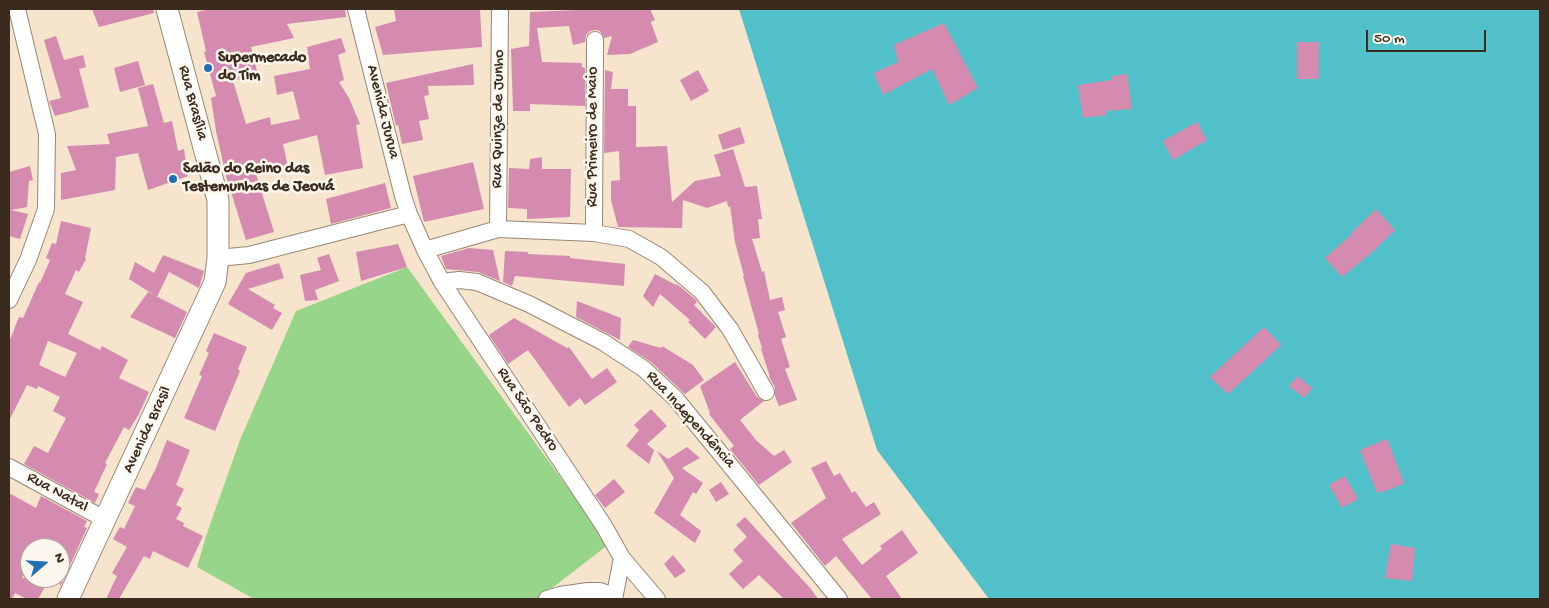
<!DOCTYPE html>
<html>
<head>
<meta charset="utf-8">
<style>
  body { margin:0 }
  #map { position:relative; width:1549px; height:608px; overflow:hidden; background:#f6e4cc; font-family:"Gochi Hand",sans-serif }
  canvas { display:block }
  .frame { position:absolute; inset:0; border:10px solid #3b2a1e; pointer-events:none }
  .north { position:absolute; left:20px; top:538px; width:50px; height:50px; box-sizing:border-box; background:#fbf7ec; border:1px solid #aea59a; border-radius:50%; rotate:71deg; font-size:14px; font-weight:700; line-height:20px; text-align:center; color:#3b2a1e }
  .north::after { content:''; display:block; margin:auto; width:18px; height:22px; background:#1f6fb2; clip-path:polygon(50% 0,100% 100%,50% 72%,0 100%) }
  .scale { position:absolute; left:1366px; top:30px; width:120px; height:22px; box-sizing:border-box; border:2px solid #3b2a1e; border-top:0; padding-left:6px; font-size:15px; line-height:18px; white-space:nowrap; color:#3b2a1e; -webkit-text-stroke:4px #fbf7ec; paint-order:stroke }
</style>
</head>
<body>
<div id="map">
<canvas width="1549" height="608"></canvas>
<div class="frame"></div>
<div class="north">N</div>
<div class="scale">50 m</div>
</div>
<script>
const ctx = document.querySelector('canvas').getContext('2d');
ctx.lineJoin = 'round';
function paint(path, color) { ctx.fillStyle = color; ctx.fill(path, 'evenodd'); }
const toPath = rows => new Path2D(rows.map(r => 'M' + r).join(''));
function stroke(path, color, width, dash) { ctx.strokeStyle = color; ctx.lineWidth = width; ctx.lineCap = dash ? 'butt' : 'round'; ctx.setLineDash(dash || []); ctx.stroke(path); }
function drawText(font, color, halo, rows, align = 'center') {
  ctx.font = font + ' "Gochi Hand",sans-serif'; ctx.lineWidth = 5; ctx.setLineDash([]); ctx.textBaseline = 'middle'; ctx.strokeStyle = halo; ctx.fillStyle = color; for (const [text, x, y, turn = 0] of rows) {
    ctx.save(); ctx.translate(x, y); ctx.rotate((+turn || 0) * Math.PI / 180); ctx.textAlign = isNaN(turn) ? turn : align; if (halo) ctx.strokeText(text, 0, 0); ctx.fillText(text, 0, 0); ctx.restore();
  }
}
const green = toPath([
  [407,267,609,544,538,599,254,599,197,567,206,536,240,440,296,311]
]);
const water = toPath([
  [739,9,1540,9,1540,599,989,599,877,450]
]);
const building = toPath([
  [92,9,153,9,154,13,99,27],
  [210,9,345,9,346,17,287,24,294,38,251,47,258,75,233,81,246,124,270,117,271,125,300,119,293,91,277,95,274,76,310,69,307,47,341,38,346,52,338,55,344,80,339,82,349,98,360,124,356,125,363,168,325,175,317,135,283,144,288,167,255,171,274,232,246,240,226,176,216,131,211,98,216,96,204,52,206,51,197,12],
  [394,9,480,9,482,47,383,55,375,27,396,21],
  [578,9,650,9,655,20,651,22,658,42,630,54,607,55,612,36,604,38,600,31,596,30,590,31,586,35,585,42,573,45,569,26,537,28,542,62,582,63,582,67,585,68,585,106,530,104,530,111,513,111,511,49,529,46,530,12,578,10],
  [944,23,978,88,949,105,932,69,883,95,874,73,898,62,894,45],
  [56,36,64,60,83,55,86,67,79,69,89,107,55,116,49,101,61,98,44,40],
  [1297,42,1319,42,1319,79,1297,79],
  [138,61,145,85,120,92,114,68],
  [473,64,474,85,428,86,429,95,424,96,429,119,419,121,423,140,402,144,398,125,396,126,386,83],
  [605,70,613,72,611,89,628,89,628,106,636,106,636,147,667,146,672,202,695,181,721,176,714,155,733,149,745,187,757,186,762,219,758,219,760,238,752,239,762,272,764,271,770,300,782,297,785,310,778,312,786,337,781,339,790,367,785,369,797,400,779,406,775,396,775,387,769,377,770,377,761,349,762,348,758,335,759,334,743,276,744,276,735,242,730,206,728,207,727,201,707,208,683,200,682,228,618,227,611,200,611,181,620,180,619,151,604,153],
  [698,70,709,91,691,101,680,80],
  [1127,74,1132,109,1106,111,1107,115,1083,118,1078,85,1112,80,1112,76],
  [153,84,164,123,172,121,178,151,184,149,188,176,148,190,138,153,116,157,115,190,61,200,61,173,76,170,67,146,110,144,107,134,148,126,138,88],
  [1197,122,1207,140,1173,160,1163,141],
  [740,127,745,143,723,150,718,135],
  [542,157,542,169,571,169,570,217,527,219,527,209,508,208,509,168,529,169,530,159],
  [473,162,484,209,424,222,413,176],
  [30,166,33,180,29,181,27,207,11,210,28,214,20,239,9,236,9,172],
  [385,183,391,208,331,224,326,199],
  [1376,209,1395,230,1371,253,1342,277,1325,258,1352,234,1351,233],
  [61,221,91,228,85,258,86,259,79,272,76,270,65,294,83,302,68,334,100,350,102,346,128,360,119,378,149,392,139,414,129,430,124,427,105,463,107,464,94,492,99,494,95,503,24,464,34,446,48,453,66,418,53,411,60,397,38,386,37,389,27,385,9,421,9,342,19,317,23,318,39,282,40,283,50,260,46,258,52,243,56,244],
  [48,341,77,353,65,377,39,365],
  [398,244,407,267,361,281,356,252],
  [469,248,493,250,500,281,478,272,446,269,441,256],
  [505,251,528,252,528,254,570,256,570,258,625,264,624,286,515,276,512,286,503,282],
  [329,254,339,281,315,290,318,300,305,301,300,275,321,270,317,258],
  [163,255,204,271,199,288,169,272,157,297,129,279,135,262,154,273],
  [279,263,284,278,248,289,275,305,273,308,282,313,272,330,228,304,246,273],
  [655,274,676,285,676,284,678,285,695,299,697,302,694,305,716,327,705,339,688,322,690,320,660,294,653,307,643,296],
  [148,292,187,312,175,338,130,317],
  [577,301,621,318,620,340,576,317],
  [514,318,567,348,569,347,592,379,607,368,617,382,585,405,580,398,569,407,528,350,508,364,489,335],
  [1264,327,1281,345,1228,394,1210,377],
  [214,333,247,347,238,369,240,371,215,431,184,418,202,376,199,375,209,353,206,351],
  [633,340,661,348,662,346,693,365,704,380,685,394,651,362,628,347],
  [735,362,757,397,764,401,740,420,756,440,774,456,784,450,792,462,759,485,730,449,734,446,709,414,710,413,700,386],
  [1298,376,1312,388,1304,398,1289,386],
  [651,409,667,426,647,444,654,450,649,464,626,446,639,430,634,425],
  [1387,439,1404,483,1389,490,1377,493,1360,450],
  [167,440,190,450,176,485,184,489,176,505,182,508,176,519,184,523,183,526,203,536,188,568,153,551,150,559,144,556,119,599,106,599,117,576,112,573,127,547,113,539,120,527,124,529,135,506,128,503,136,487,145,490,156,468],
  [687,447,700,458,682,468,703,483,696,494,693,492,680,515,701,531,695,543,654,513,674,478,657,451,668,459],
  [826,461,834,476,840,473,852,493,855,491,866,507,874,502,881,514,842,539,862,565,882,549,880,546,902,530,918,553,886,576,902,599,872,599,836,556,825,566,791,523,826,498,811,468],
  [1345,476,1358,499,1342,508,1329,485],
  [614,479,625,492,605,508,595,495],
  [721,482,729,494,716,502,709,490],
  [9,493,36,508,41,496,87,521,84,527,87,528,60,587,60,548,30,548,30,562,22,578,50,578,38,599,27,599,15,593,12,599,9,599],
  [745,517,811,589,818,599,784,599,759,575,743,589,729,574,743,561,733,550,747,537,736,525],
  [1391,544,1415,548,1412,581,1385,578],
  [673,555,686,571,675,578,664,564]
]);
const minor = toPath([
  [356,9,403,196,409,214,425,250,442,282,604,526,622,558,657,599],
  [498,229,500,9],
  [594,233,595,40],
  [425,250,498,229,594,233,629,239,661,257,702,292,730,329,766,392],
  [218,258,249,255,409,214],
  [442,282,459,280,477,282,529,304,603,342,644,369,676,399,839,599],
  [9,300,28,260,46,209,47,134,17,9],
  [9,467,106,520],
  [547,599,560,595,588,591,600,591,614,596],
  [614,599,622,558]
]);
const tertiary = toPath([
  [68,599,215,282,218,258,218,200,167,9]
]);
const markers = [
  [208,68,5,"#1f6fb2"],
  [173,179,5,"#1f6fb2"]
];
const poiNames = [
  ["Supermecado",218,59],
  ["do Tim",218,77],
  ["Salão do Reino das",183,170],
  ["Testemunhas de Jeová",183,188]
];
const streetNames = [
  ["Rua Brasília",192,103,75],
  ["Avenida Jurua",382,112,76],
  ["Rua Quinze de Junho",499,119,-89],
  ["Rua Primeiro de Maio",594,137,-90],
  ["Rua São Pedro",527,410,56],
  ["Rua Independência",690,420,48],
  ["Avenida Brasil",148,430,-65],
  ["Rua Natal",57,493,29]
];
paint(green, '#97d58a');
paint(water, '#52c0c9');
paint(building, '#d58ab0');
stroke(minor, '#988775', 18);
stroke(tertiary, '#988775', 23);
stroke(minor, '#fff', 16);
stroke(tertiary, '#fff', 21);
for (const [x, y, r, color] of markers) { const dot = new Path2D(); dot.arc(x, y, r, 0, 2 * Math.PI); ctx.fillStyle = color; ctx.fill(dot); stroke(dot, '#fbf7ec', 2); }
drawText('bold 16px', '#3b2a1e', '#fbf7ec', poiNames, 'left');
drawText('16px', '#3b2a1e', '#fbf7ec', streetNames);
</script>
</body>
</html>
